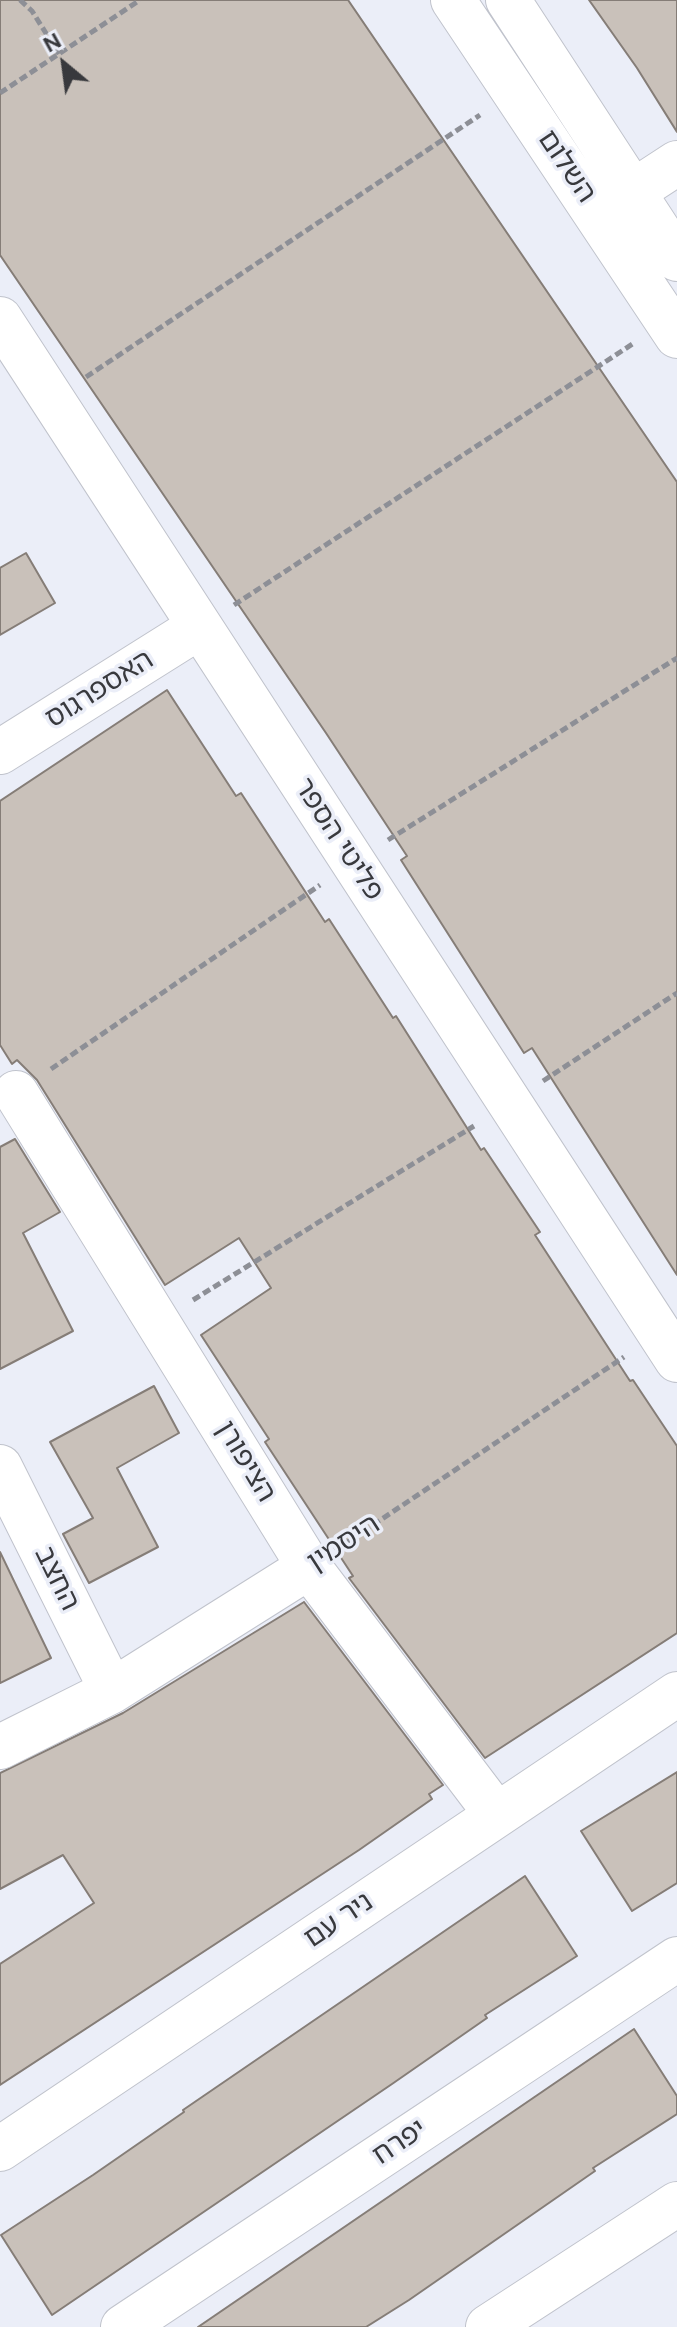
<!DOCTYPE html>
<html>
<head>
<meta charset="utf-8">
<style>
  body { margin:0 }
  #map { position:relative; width:677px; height:2327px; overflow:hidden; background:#ebeef8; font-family:"DM Sans",sans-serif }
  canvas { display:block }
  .north { position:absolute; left:24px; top:24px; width:80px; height:80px; -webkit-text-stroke:6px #ebeef8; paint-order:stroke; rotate:331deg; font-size:22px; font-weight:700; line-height:32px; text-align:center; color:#38393d }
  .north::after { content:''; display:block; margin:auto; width:28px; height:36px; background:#38393d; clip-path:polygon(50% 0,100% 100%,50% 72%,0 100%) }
</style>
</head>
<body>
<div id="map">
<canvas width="677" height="2327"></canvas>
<div class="north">N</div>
</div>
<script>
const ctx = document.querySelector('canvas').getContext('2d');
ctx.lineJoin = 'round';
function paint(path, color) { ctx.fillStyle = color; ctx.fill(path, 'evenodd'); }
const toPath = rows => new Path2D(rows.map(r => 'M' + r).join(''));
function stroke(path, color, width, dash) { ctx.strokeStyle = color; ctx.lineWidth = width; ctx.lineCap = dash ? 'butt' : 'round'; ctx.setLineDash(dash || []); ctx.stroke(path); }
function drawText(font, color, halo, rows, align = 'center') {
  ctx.font = font + ' "DM Sans","Noto Sans Hebrew",sans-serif'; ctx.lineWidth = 7; ctx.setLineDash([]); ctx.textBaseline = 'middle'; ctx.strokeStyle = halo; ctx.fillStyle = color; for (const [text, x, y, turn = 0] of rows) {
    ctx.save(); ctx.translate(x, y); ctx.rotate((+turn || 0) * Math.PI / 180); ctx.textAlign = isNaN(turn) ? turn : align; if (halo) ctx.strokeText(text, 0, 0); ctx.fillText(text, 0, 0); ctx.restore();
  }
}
const building = toPath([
  [0,0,348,0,677,482,677,1275,532,1048,524,1053,401,860,407,856,326,733,0,255,0,0],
  [589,0,677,0,677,132,637,68,589,0],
  [26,553,55,603,0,635,0,568,26,553],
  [167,690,236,796,241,793,325,922,329,919,393,1018,396,1016,481,1150,484,1148,540,1232,535,1235,630,1381,633,1380,677,1446,677,1633,485,1758,349,1578,353,1576,265,1442,269,1439,201,1335,271,1288,239,1238,165,1285,37,1080,17,1060,12,1064,0,1045,0,801,167,690],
  [15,1139,60,1212,23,1233,73,1331,0,1369,0,1147,15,1139],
  [154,1386,179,1433,117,1468,158,1547,89,1583,63,1534,93,1518,50,1442,154,1386],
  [0,1552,51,1658,0,1683,0,1552],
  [304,1602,443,1785,429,1794,432,1799,359,1850,0,2085,0,1964,94,1903,63,1855,0,1889,0,1773,123,1713,304,1602],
  [677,1772,677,1883,632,1911,581,1831,677,1772],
  [525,1876,577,1956,485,2015,487,2018,392,2084,52,2315,1,2235,93,2175,184,2112,183,2110,525,1876],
  [634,2029,677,2096,677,2114,593,2168,595,2171,409,2300,366,2327,198,2327,634,2029]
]);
const path = toPath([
  [20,0,32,11,59,54],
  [0,93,140,0],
  [86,377,480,115],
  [234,605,634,343],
  [388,840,677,658],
  [51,1069,320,885],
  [543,1081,677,993],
  [193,1300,474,1126],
  [343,1545,624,1357]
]);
const street = toPath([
  [634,191,677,163],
  [0,319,677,1360],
  [0,752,199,627],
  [16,1093,309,1567,497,1815],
  [0,1467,112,1691],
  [0,1747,112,1691,309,1567],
  [0,2149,677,1694],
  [123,2327,677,1959],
  [488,2327,677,2204]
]);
const secondary = toPath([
  [453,0,677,336],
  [508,0,677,259]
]);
const streetNames = [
  ["השלום",566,167,56],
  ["האספרגוס",100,690,-32],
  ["פליטי הספר",338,840,57],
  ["הציפורן",245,1462,59],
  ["היסמין",344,1544,-33],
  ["החצב",56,1579,64],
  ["ניר עם",339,1921,-34],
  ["יפרח",400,2143,-34]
];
paint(building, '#c9c1ba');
stroke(building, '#857d77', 2);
stroke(street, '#c0c3cc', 46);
stroke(secondary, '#c0c3cc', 46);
stroke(path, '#8d8f96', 5, [8, 4]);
stroke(street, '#fff', 44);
stroke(secondary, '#fff', 44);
drawText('28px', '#38393d', '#ebeef8', streetNames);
</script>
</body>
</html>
